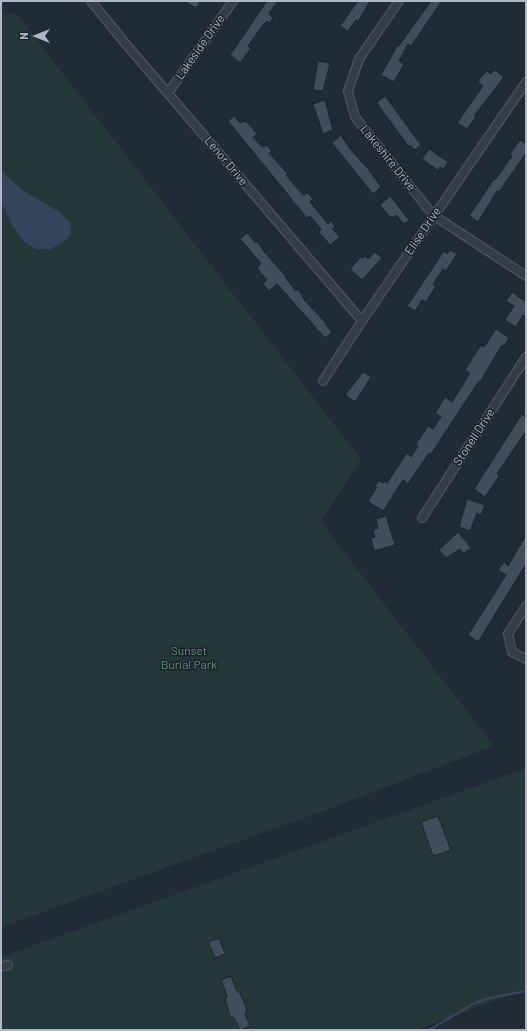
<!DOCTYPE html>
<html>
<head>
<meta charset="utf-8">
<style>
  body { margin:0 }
  #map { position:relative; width:527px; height:1031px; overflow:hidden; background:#212a37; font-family:Barlow,sans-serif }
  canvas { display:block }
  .frame { position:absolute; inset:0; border:2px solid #afb7c4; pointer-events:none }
  .north { position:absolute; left:16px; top:16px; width:40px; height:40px; -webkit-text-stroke:3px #1a212c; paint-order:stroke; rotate:270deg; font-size:11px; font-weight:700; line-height:16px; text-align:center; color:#afb7c4 }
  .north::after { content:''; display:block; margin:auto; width:14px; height:18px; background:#afb7c4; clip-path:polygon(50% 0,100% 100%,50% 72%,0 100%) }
</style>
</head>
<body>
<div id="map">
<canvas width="527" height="1031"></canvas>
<div class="frame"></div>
<div class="north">N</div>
</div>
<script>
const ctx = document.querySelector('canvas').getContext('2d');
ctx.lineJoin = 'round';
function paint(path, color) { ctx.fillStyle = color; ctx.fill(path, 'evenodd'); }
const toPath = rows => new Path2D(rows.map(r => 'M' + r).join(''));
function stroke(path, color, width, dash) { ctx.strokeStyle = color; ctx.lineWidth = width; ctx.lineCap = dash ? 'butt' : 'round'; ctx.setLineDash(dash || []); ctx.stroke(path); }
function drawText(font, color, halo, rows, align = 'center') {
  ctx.font = font + ' Barlow,sans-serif'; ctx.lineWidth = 3; ctx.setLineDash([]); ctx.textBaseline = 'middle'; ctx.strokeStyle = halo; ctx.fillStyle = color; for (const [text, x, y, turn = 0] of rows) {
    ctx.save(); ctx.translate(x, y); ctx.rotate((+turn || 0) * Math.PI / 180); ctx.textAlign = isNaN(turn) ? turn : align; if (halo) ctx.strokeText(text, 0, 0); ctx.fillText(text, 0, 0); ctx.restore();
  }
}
const green = toPath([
  [1,13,17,14,361,459,321,522,494,746,318,813,1,927],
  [526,768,526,989,416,1030,1,1030,1,957]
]);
const water = toPath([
  [1,171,22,190,61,213,70,223,71,233,69,238,51,249,36,249,25,242,13,227,1,202]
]);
const stream = toPath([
  [429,1030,475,1003,490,998,526,991]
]);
const building = toPath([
  [185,1,201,1,196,8,185,1],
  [267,1,278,1,269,13,273,18,269,23,267,21,262,26,248,46,251,48,240,63,230,55,267,1],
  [358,1,370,1,358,22,356,20,348,31,340,26,358,1],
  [431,1,442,1,411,46,408,44,399,61,404,64,394,82,381,75,397,46,398,47,431,1],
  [318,61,330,63,323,91,313,90,318,61],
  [495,70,504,77,474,116,476,117,467,129,457,123,483,86,478,82,482,76,487,71,491,74,495,70],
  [385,96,421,145,415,150,410,145,409,147,379,106,377,102,385,96],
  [325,100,333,130,323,134,313,104,325,100],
  [234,116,240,123,246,121,257,134,253,137,262,147,267,145,272,151,269,153,288,174,286,175,303,195,308,193,313,199,310,202,328,224,331,221,335,226,332,229,340,237,330,245,319,232,321,229,310,216,307,218,228,121,234,116],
  [341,135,350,149,369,170,381,187,373,194,332,143,341,135],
  [520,140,526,144,526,153,499,192,497,191,478,222,469,216,494,179,495,180,512,156,510,154,520,140],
  [429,149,448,162,443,169,440,167,439,170,436,169,422,159,429,149],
  [390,196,409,220,404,224,396,215,393,218,392,216,390,217,380,205,390,196],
  [247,233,256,243,257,241,265,253,286,276,285,277,296,291,298,289,305,301,326,323,325,324,332,332,325,338,277,284,269,291,263,284,267,280,257,268,261,264,260,262,240,239,247,233],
  [450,250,457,254,446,271,443,269,433,284,436,286,426,302,422,300,415,311,407,306,444,251,447,254,450,250],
  [375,252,382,258,362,280,350,269,361,257,363,258,365,256,368,259,375,252],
  [512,292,526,302,526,317,523,315,516,327,505,320,514,306,506,301,512,292],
  [496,329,509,338,504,346,502,345,480,382,479,381,431,454,429,453,408,484,403,480,383,511,370,503,368,501,377,487,375,486,379,481,383,483,384,481,387,483,407,453,411,457,418,446,416,444,428,426,433,429,441,417,435,413,445,397,452,402,470,373,465,370,481,345,484,347,496,329],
  [363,372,371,377,355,402,345,395,363,372],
  [522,414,526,417,526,431,497,474,499,476,485,497,474,489,522,414],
  [467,499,485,505,481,515,477,513,470,531,459,527,467,499],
  [386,516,395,545,374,551,371,538,375,537,373,530,378,528,376,519,386,516],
  [458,532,471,548,463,554,460,549,446,558,439,550,458,532],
  [526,535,526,564,478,642,468,635,506,575,498,570,504,562,508,566,526,535],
  [438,816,451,850,433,856,421,822,438,816],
  [219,938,225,954,215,958,208,942,219,938],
  [231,976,237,991,240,993,247,1010,245,1014,250,1026,240,1030,234,1018,230,1016,225,1000,227,996,221,980,231,976]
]);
const street = toPath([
  [91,1,125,43,362,321],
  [399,1,359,59,348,91,355,117,433,215,526,276],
  [168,93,233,1],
  [323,381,362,321,526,82],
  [422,518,526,357],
  [526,606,508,634,512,652,526,659],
  [1,967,8,965]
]);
const streetNames = [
  ["Lakeside Drive",200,47,-55],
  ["Lakeshire Drive",388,158,51],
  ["Lenor Drive",226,161,50],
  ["Elise Drive",423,231,-56],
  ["Stonell Drive",474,437,-57]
];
const parkNames = [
  ["Sunset",189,651],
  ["Burial Park",189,665]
];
paint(green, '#243739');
paint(water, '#35455e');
stroke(stream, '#35455e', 2.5);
paint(building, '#424d5c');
stroke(building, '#1c232e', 1);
stroke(street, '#525a65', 10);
stroke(street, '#353c48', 8);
drawText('12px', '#afb7c4', '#1a212c', streetNames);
drawText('12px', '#679472', '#1a212c', parkNames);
</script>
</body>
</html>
